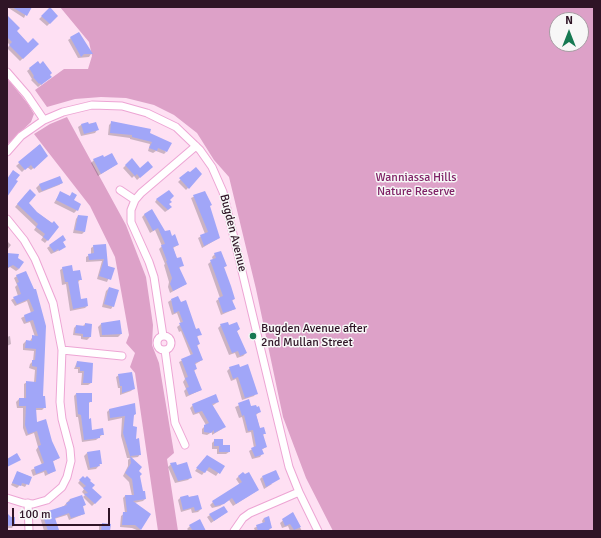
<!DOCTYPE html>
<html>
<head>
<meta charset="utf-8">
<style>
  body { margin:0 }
  #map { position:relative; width:601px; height:538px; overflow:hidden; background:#fee0f3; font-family:Signika,sans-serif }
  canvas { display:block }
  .frame { position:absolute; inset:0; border:8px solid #2f1426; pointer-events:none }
  .north { position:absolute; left:549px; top:12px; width:40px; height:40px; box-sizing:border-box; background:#f7f7f7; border:1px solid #a79ca3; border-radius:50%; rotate:0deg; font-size:11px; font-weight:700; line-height:16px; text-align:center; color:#2f1426 }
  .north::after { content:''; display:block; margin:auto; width:14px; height:18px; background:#167952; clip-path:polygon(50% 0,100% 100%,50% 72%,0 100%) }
  .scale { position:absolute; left:12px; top:508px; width:98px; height:18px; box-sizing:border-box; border:2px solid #2f1426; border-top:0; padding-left:5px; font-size:12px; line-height:14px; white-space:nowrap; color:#2f1426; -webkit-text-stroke:3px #f7f7f7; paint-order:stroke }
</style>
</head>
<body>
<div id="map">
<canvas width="601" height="538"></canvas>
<div class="frame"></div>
<div class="north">N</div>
<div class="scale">100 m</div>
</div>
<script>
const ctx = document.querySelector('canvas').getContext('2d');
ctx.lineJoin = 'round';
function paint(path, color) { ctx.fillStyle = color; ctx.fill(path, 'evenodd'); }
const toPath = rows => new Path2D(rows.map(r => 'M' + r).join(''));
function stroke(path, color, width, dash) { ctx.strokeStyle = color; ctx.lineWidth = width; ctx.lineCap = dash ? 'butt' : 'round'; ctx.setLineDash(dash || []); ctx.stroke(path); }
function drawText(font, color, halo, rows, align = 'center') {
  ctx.font = font + ' Signika,sans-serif'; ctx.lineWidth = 3; ctx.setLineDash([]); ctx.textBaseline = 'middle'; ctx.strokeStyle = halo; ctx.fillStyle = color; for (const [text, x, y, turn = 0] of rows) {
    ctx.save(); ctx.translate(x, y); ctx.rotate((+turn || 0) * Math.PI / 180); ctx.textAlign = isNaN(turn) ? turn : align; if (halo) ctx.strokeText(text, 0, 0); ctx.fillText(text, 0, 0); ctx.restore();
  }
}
const green = toPath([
  [60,7,594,7,594,531,333,531,306,478,283,417,256,289,229,177,214,160,197,133,174,115,154,105,126,98,101,97,75,99,47,107,35,90,64,69,88,69,92,56,89,42],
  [557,20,581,20,581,44,557,44],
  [7,78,28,104,34,114,31,122,7,145],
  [67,117,126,225,146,277,153,325,152,345,159,363,174,453,167,459,178,531,158,531,135,373,130,367,135,353,126,343,129,335,115,257,90,206,34,134,50,124]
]);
const shadow = toPath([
  [7,7,29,7,24,18],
  [50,9,57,16,47,26,39,19],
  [7,16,15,31,28,44,38,44,20,61,7,48,10,45,7,42],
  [78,33,91,54,89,57,78,58,68,40],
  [38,62,49,75,48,79,38,87,31,80,32,79,27,71],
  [112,122,149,134,166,152,164,154,156,151,153,153,148,151,150,144,130,139,130,138,108,135,109,125],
  [95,123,97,130,95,133,81,136,78,127,81,125],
  [39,145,44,159,31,170,27,167,22,172,16,166],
  [94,160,117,164,98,176,91,163],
  [126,165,140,169,149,169,137,180,134,176,132,178,123,168],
  [188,172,201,174,186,190,178,182],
  [59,177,62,183,59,185,39,193,36,188,39,185],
  [204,192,219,238,202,248,198,238,205,234,191,198],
  [27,193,28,203,36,212,58,227,45,243,41,240,43,237,34,230,36,227,15,207],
  [60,193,69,197,72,194,77,210,74,213,54,203],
  [157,199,169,200,168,210,165,212,155,202],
  [145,214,178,245,173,248,177,259,183,265,178,269,186,284,170,293,168,287,169,282,164,265,165,264,159,249,162,246,155,230,150,233,142,217],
  [78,216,85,231,82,234,73,233,76,219],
  [62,237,62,249,51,254,47,248],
  [7,241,11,245,7,250],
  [105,245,107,266,113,268,107,282,97,279,102,261,86,262,86,257,91,254,91,248,94,246],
  [7,254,19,269,16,271,10,267,7,269],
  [215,254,226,266,223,268,234,299,232,301,235,309,221,315,216,301,220,298,208,264,213,260,212,257],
  [63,268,81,279,78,282,80,300,87,306,85,308,70,311,66,284,62,285,60,270],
  [17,276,45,326,42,397,45,407,42,410,36,410,36,423,51,442,59,458,52,462,55,471,45,476,44,472,33,476,31,470,42,465,36,450,38,447,34,433,26,436,23,428,23,408,17,408,16,402,19,399,24,399,24,384,27,382,34,382,35,370,29,368,30,364,33,361,34,351,23,350,23,344,26,341,30,341,33,336,35,337,30,322,24,324,21,318,31,313,27,301,15,306,11,300,18,296,15,287,17,285,14,278],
  [109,288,113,306,111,309,102,307,106,291],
  [171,300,200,334,197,337,199,344,197,346,202,360,194,365,196,369,194,371,201,390,186,397,184,391,186,389,183,382,185,379,179,362,191,356,181,331,179,332,177,327,181,324,177,313,172,315,168,302],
  [85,324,90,337,87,340,81,339,81,336,73,335,74,328,76,326,83,326],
  [101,324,121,334,118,337,100,337,98,327],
  [221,325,239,329,236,332,246,353,243,356,237,358,235,353,229,355,218,328],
  [10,336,11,344,7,346,7,337],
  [77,362,92,364,91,383,88,385,81,385,82,373,78,373,78,369,74,369],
  [230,368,239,368,256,393,254,396,242,400,236,379,231,381,227,371],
  [119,375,134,388,131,391,120,395,120,388,118,388,116,377],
  [76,394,91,401,88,404,88,420,91,431,103,434,96,440,82,442,78,417,76,417,74,396],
  [249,401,251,408,259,412,256,415,260,429,265,433,262,436,266,447,261,450,262,454,260,457,252,459,249,451,254,448,251,432,246,433,242,417,239,418,235,407],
  [218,402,212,406,222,429,212,435,212,432,207,435,202,434,202,429,206,425,199,413,193,415,190,408,193,405],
  [109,410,135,414,133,416,132,427,140,454,138,457,130,458,141,467,138,471,142,492,145,499,143,501,134,503,150,515,139,531,132,528,120,527,121,516,125,513,123,498,125,496,132,496,129,482,123,476,128,466,128,460,130,458,127,458,121,436,122,418,108,421,107,412],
  [215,440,229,452,226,454,217,454,217,449,212,449,212,443],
  [99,451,101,463,96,469,88,470,84,456,87,453],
  [204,459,223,466,216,476,206,470,202,475,195,471],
  [171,464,176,466,191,477,188,480,175,483,168,467],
  [18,472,31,477,25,487,20,485,17,488,11,485],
  [239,476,258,490,233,506,229,500,220,506,212,508,210,505,213,502,240,485,236,479],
  [83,477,89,482,91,488,101,497,92,506,83,497,85,495,82,492,84,489,78,483],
  [262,477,272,484,264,489,260,479],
  [197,496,201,509,198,512,192,513,191,509,181,512,178,500,180,498],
  [70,499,85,505,82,507,84,514,69,520,67,515,54,519,58,529,44,531,40,517,64,506],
  [227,512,211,523,207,517,210,515],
  [292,513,302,531,290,531,288,526,282,528,280,523],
  [7,517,14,525,12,528,7,528],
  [264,518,271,528,268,531,255,531,254,528,263,524,262,521],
  [102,524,109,531,99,531,99,526],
  [190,526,205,531,189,531,187,529],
  [73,530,82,530,82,531,73,531]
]);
const building = toPath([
  [12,7,32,7,27,16],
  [50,7,58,16,50,24,41,16],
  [7,15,20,28,17,31,28,43,33,38,39,44,23,59,9,45,12,42,7,37],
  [79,32,93,54,84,54,81,57,70,37],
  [38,61,40,64,43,61,52,73,50,75,52,77,41,85,40,83,39,84,33,77,34,76,29,68],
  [111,121,151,129,150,133,172,143,167,152,158,148,157,151,149,148,152,142,132,137,132,135,110,133],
  [88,122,89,124,96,122,99,130,84,134,81,124],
  [40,144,48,156,34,169,31,165,25,170,18,162],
  [112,153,118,164,101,174,93,159,103,155,104,157],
  [132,158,140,168,148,161,153,167,140,178,137,174,135,176,125,165],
  [196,167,202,174,189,189,179,178,188,171,190,172],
  [13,170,20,175,16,180,18,181,7,197,7,179],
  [60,176,63,183,42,191,39,184],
  [30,189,36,195,29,203,37,212,52,223,54,221,59,227,48,241,43,237,45,234,36,227,38,224,17,204],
  [169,190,174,196,170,200,172,202,169,204,172,207,168,210,156,199],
  [60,191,70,196,72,192,77,195,74,200,81,204,78,211,56,200],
  [205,191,212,205,210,206,220,238,204,246,200,235,208,232,193,195],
  [152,209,165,231,170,230,172,236,175,234,179,245,173,247,177,258,181,257,184,266,179,267,187,284,173,291,170,284,172,278,166,261,167,261,161,245,165,244,158,228,153,231,144,214],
  [78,215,88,216,85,232,75,230],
  [63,235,66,240,63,242,66,247,59,251,58,249,54,252,49,245],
  [106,244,108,266,115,268,111,280,99,276,104,259,89,260,88,254,94,253,93,245],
  [221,251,227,266,224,267,231,286,235,299,232,300,236,309,223,313,218,298,223,296,210,260,216,258,214,253],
  [7,253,19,254,18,258,24,262,19,269,13,265,7,268],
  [72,265,73,271,80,270,82,280,78,280,81,299,87,298,88,306,73,309,68,282,65,282,62,267],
  [26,271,34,289,36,289,46,326,43,396,45,396,46,408,36,408,37,422,46,419,52,441,60,458,53,461,56,471,48,474,46,470,36,474,34,467,44,463,38,446,41,445,37,431,28,434,25,425,26,406,19,406,19,398,26,398,26,381,36,382,37,367,32,366,32,360,35,360,36,349,25,348,26,340,32,341,32,335,38,336,33,320,26,322,24,315,34,311,29,299,17,304,13,297,21,294,17,283,19,282,16,275],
  [109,287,119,290,114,307,104,304],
  [178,296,181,302,186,300,196,329,199,328,202,335,197,336,200,344,197,345,203,360,195,363,197,369,194,370,202,390,189,395,186,388,189,387,185,378,188,377,181,359,193,354,179,323,183,322,179,311,174,313,172,304,171,299],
  [120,320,122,334,102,335,101,323],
  [228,322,229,325,237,322,240,329,237,331,247,353,240,356,238,351,232,353,220,324],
  [85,323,92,324,91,337,83,337,83,334,75,333,76,325,85,326],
  [77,361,93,363,92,383,83,383,84,371,80,371,80,367,76,367],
  [239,364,240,367,248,364,258,394,245,398,238,377,233,379,229,367],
  [132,372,135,389,122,393,122,386,120,386,118,374],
  [76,393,92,393,92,402,89,402,89,419,91,418,92,430,103,428,104,435,100,435,100,438,84,440,81,415,78,414],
  [216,394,219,402,212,404,226,427,214,433,214,430,211,433,204,432,204,425,209,423,202,411,195,413,192,404],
  [249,399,251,406,256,405,257,407,259,406,261,412,256,414,260,428,264,427,266,434,263,434,267,447,262,449,264,454,255,457,251,448,256,446,253,430,248,431,244,415,242,416,238,403],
  [135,403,136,414,134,415,133,426,137,427,136,439,139,438,141,455,130,456,123,433,125,416,110,418,109,409],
  [214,439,223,439,223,445,230,445,230,452,219,452,219,446,214,446],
  [100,450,102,464,99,464,100,466,90,468,87,452],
  [17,453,21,460,7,467,7,459],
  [207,455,225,466,220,474,209,467,205,473,196,468],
  [130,456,142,467,139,471,142,474,140,476,143,491,145,491,146,499,133,501,151,514,141,530,135,525,122,525,123,512,127,512,125,495,134,495,132,479,125,473,131,463],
  [176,462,177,465,187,462,192,478,178,481,170,463],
  [276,470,280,479,266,487,262,476],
  [17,471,32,477,29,485,22,483,21,486,12,483],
  [243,472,245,474,249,472,259,490,236,504,232,498,224,504,215,506,212,501,242,482,238,476],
  [83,476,85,478,87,476,91,480,90,481,95,485,92,488,102,497,95,504,84,494,88,493,83,488,86,486,79,480],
  [82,495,86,505,83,506,85,514,71,518,69,513,55,518,59,530,48,531,42,513,67,505,66,503,70,501,70,499],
  [188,495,189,497,198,495,202,509,195,511,194,507,183,510,180,497],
  [224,506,228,512,214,521,209,514],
  [293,512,301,527,294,530,290,524,285,526,282,519],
  [7,513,11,517,15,517,15,525,7,526],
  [269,516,272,528,269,529,269,531,258,531,256,525,265,522,264,518],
  [200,519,206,531,193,531,189,525],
  [102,523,111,524,110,531,101,531]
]);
const minor = toPath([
  [7,72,27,95,44,120],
  [7,152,21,136,44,120,63,112,92,105,122,106,147,113,176,127,200,150,212,167,223,192,289,467,299,492,318,531],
  [120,190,135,200],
  [7,219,24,240,35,259,53,303,62,350,60,402,62,419,70,449,71,461,67,477,62,487,47,500,33,504,23,503,7,498],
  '157 343a7 7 0 1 1 14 0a7 7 0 1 1-14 0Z',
  [163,336,154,277,149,262,131,222,131,210,135,200,141,193,196,146],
  [62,350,122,356],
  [165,350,175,423,185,445],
  [28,503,29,531],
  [234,531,243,518,250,513,299,492]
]);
const markers = [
  [253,336,4,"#167952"]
];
const parkNames = [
  ["Wanniassa Hills",416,178],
  ["Nature Reserve",416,192]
];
const streetNames = [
  ["Bugden Avenue",233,233,76]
];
const poiNames = [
  ["Bugden Avenue after",261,329],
  ["2nd Mullan Street",261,343]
];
paint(green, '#dda1c8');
paint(shadow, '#0003');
paint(building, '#a1a6f8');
stroke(minor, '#eda5d4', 9);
stroke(minor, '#fff', 7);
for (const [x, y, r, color] of markers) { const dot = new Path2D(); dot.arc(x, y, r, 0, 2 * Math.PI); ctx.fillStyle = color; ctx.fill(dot); stroke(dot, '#f7f7f7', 1.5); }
drawText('12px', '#7f2266', '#f7f7f7', parkNames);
drawText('12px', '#2f1426', '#f7f7f7', streetNames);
drawText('12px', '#2f1426', '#f7f7f7', poiNames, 'left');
</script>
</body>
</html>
